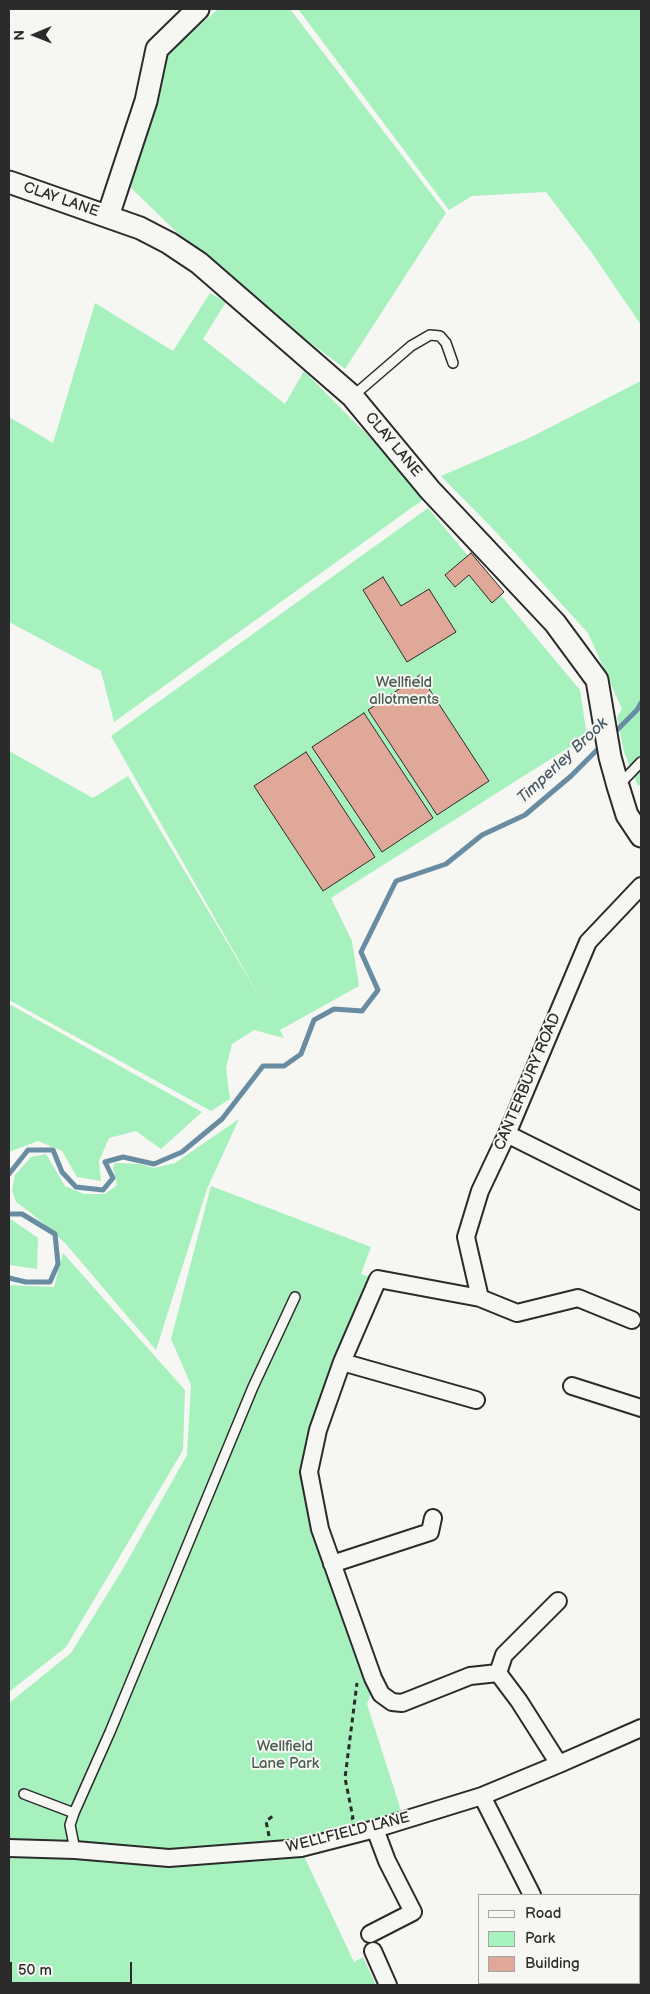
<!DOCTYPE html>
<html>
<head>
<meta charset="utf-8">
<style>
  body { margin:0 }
  #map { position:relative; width:650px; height:1994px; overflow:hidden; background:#f6f6f2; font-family:"Balsamiq Sans",sans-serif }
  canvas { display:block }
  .frame { position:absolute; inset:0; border:10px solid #2b2b2b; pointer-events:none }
  .legend { position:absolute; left:478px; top:1894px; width:162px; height:90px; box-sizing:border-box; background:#f6f6f2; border:1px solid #a5a5a2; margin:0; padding:6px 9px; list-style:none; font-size:15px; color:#2b2b2b }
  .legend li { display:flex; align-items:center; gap:10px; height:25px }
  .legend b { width:25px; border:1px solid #a5a5a2 }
  .north { position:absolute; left:10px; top:10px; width:50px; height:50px; -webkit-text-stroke:4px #f6f6f2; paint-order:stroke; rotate:269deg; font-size:14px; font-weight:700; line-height:20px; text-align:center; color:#2b2b2b }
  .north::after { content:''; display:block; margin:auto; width:18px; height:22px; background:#2b2b2b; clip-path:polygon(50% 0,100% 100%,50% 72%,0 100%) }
  .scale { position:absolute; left:10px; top:1962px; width:122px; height:22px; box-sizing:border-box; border:2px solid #2b2b2b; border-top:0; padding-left:6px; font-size:15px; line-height:18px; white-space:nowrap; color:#2b2b2b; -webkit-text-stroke:4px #f6f6f2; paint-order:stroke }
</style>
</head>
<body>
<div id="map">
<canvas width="650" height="1994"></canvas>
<div class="frame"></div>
<ul class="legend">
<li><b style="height:6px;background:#f6f6f2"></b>Road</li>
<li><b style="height:14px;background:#a7f1bf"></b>Park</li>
<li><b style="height:14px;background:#e0a899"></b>Building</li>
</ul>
<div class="north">N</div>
<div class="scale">50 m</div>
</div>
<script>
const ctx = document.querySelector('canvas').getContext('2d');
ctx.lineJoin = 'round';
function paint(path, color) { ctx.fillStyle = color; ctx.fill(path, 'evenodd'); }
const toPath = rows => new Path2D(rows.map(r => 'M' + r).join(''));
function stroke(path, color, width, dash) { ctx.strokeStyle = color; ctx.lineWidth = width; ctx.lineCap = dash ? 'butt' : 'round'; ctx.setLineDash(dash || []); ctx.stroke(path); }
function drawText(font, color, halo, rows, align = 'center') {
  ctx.font = font + ' "Balsamiq Sans",sans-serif'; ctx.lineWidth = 4; ctx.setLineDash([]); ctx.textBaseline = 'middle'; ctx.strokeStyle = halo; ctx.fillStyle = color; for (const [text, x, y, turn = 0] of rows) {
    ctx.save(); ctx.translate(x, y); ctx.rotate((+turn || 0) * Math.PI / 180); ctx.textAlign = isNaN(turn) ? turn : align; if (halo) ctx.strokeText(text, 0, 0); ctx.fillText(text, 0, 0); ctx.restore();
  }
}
const green = toPath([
  [218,9,290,9,446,213,345,369,223,277,127,184,161,59],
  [298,9,641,9,641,325,592,253,546,192,472,196,449,210],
  [210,293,226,302,203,339,285,404,304,371,428,496,114,722,101,671,9,622,9,417,53,443,95,303,173,351],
  [641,381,641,784,638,786,624,752,617,717,622,709,588,633,496,532,441,476,529,438],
  [428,508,580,690,587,736,331,898,352,941,359,986,280,1030,284,1038,254,1030,232,1044,226,1068,230,1099,211,1111,9,1000,9,751,93,798,128,776,262,1001,111,736],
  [9,1004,202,1112,161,1149,136,1131,109,1138,99,1161,101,1181,77,1177,62,1151,38,1141,9,1152],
  [239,1119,207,1189,156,1350,65,1243,31,1213,16,1202,12,1190,15,1175,31,1157,46,1154,65,1186,84,1194,105,1194,117,1185,113,1167,115,1163,140,1164,154,1168,175,1163],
  [211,1186,371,1247,361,1274,378,1279,309,1472,373,1688,367,1704,404,1820,375,1829,169,1858,9,1848,9,1703,71,1653,124,1567,187,1455,191,1385,171,1339],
  [9,1218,38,1238,37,1269,9,1265],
  [63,1253,185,1390,183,1450,66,1647,9,1692,9,1285,54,1287],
  [303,1854,354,1962,363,1957,376,1985,9,1985,9,1856,77,1858,143,1865]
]);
const stream = toPath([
  [613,734,637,710,641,703],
  [9,1174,28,1150,53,1150,62,1172,76,1187,103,1190,113,1178,105,1162,123,1157,154,1164,182,1152,222,1119,263,1066,284,1066,301,1054,314,1020,334,1009,362,1011,378,990,361,952,396,881,446,864,482,835,525,815,571,776,602,745],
  [9,1214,22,1214,55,1234,58,1264,50,1282,26,1282,9,1278]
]);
const building = toPath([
  [471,553,504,592,492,603,469,575,455,587,445,575,471,553],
  [383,577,401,606,429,589,456,632,407,662,363,590,383,577],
  [420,675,489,781,437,815,368,710,420,675],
  [364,713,433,818,382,852,312,747,364,713],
  [306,752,375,857,323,891,254,786,306,752]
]);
const path = toPath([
  [351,1819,353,1818,345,1778,357,1683],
  [269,1836,266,1821,273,1816]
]);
const service = toPath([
  [353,396,411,346,430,335,440,336,446,343,453,363],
  [619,785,641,762],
  [24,1794,74,1813],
  [75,1850,70,1825,74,1813,110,1732,253,1387,295,1297]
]);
const minor = toPath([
  [507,1134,641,1201],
  [480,1298,466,1237,480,1191,507,1134,588,942,641,886],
  [342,1362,476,1400],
  [572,1386,641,1408],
  [332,1564,430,1532,433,1518],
  [498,1673,504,1655,558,1601],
  [559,1764,519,1701,498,1673,470,1676,402,1703,392,1702,381,1694,373,1678,320,1529,309,1472,318,1430,342,1362,378,1279,480,1298,517,1313,578,1298,632,1320],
  [482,1796,532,1895],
  [9,1848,75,1850,169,1858,301,1848,375,1829,482,1796,559,1764,641,1728],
  [370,1934,413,1912,387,1861,375,1829],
  [373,1951,388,1985],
  [577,1983,578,1985]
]);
const tertiary = toPath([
  [9,182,140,228,169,243,199,263,352,396,430,490,555,623,597,680,610,757,618,786,627,815,641,836],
  [108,216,146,101,157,49,198,9]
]);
const streetNames = [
  ["CLAY LANE",61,200,19],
  ["CLAY LANE",393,445,50],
  ["CANTERBURY ROAD",528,1082,-67],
  ["WELLFIELD LANE",348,1833,-14]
];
const parkNames = [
  ["Wellfield",404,683],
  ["allotments",404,700],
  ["Wellfield",285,1747],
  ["Lane Park",285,1764]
];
const waterNames = [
  ["Timperley Brook",563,761,-43]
];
paint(green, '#a7f1bf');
stroke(stream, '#688ca1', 5);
paint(building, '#e0a899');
stroke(building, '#2b2b2b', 1);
stroke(service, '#2b2b2b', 12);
stroke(minor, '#2b2b2b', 20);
stroke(tertiary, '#2b2b2b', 25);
stroke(path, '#2b2b2b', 3, [5, 4]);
stroke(service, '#f6f6f2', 9);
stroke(minor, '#f6f6f2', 16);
stroke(tertiary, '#f6f6f2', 21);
drawText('15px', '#2b2b2b', '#f6f6f2', streetNames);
drawText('15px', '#4a5c50', '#f6f6f2', parkNames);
drawText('italic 16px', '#495b66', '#f6f6f2', waterNames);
</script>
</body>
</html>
